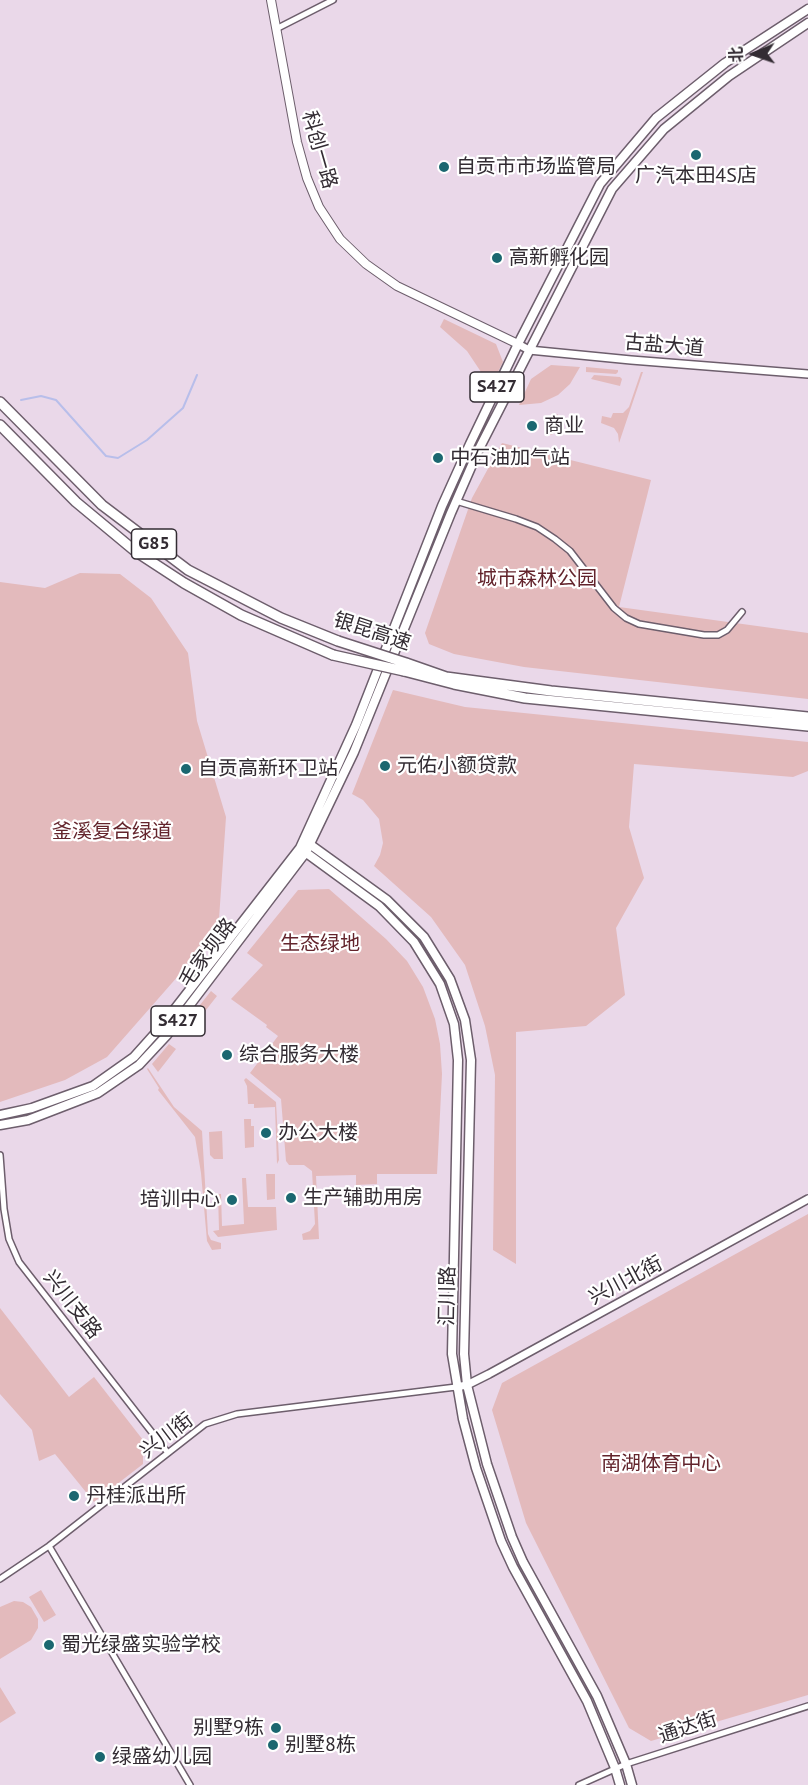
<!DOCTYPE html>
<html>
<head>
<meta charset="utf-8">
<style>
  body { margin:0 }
  #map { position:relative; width:808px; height:1785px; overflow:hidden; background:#ead8e9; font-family:"PT Sans","Noto Sans SC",sans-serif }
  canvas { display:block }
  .north { position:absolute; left:724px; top:24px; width:60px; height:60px; -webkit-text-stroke:4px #fff; paint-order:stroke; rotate:268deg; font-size:16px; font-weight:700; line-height:24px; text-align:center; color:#332c33 }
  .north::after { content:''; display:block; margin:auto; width:21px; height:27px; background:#332c33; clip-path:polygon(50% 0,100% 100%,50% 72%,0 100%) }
</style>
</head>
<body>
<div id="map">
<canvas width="808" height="1785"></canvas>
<div class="north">北</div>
</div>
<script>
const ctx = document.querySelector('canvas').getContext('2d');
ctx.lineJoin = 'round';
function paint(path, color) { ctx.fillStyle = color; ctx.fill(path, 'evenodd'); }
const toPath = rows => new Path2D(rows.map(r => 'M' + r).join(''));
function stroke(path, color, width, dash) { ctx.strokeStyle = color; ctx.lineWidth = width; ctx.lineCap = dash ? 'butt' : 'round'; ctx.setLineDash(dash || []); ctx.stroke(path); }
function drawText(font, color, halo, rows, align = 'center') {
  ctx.font = font + ' "PT Sans","Noto Sans SC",sans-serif'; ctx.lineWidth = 4.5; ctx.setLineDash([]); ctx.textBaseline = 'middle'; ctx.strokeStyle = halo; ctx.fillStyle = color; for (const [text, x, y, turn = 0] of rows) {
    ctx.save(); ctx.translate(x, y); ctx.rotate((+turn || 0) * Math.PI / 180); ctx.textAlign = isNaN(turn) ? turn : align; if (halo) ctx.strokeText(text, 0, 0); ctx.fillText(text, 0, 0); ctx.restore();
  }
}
const green = toPath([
  [444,319,496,344,503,362,488,392,483,389,481,372,467,351,440,327],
  [551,365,580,367,570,384,558,395,541,403,519,405,531,379],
  [586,367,618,370,618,372,616,374,586,372],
  [641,372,643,372,619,443,618,434,614,428,601,423,602,416,611,418,613,413,623,413,629,407],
  [594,375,620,377,622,379,620,386,591,379],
  [558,414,552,435,545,433,548,419],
  [502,443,651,480,619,607,808,633,808,699,524,667,454,654,429,644,425,633,472,498],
  [80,573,120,574,151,598,188,653,197,721,226,817,219,919,179,975,107,1057,65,1080,0,1102,0,582,45,588],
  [393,690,465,707,808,742,808,771,793,777,634,764,629,827,644,878,616,928,625,995,586,1026,516,1032,516,1264,493,1250,495,1075,485,1026,465,965,431,917,374,866,380,855,383,843,379,819,363,800,352,794],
  [329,889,386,939,407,961,423,987,435,1019,440,1044,442,1074,437,1174,377,1174,377,1184,356,1185,356,1175,316,1176,319,1239,303,1240,302,1234,310,1231,315,1224,312,1171,304,1165,289,1165,286,1161,281,1099,250,1073,278,1036,266,1027,267,1025,231,999,263,965,247,953,298,890],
  [211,991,217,996,191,1029,185,1024],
  [169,1044,176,1049,158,1072,152,1064],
  [148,1068,174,1107,202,1131,208,1234,211,1240,221,1243,221,1249,212,1250,207,1241,201,1173,195,1137,158,1090,159,1088,147,1069],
  [246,1078,276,1102,279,1160,277,1164,275,1107,254,1108,254,1104,248,1104,247,1086,244,1080],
  [244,1119,251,1119,251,1126,254,1126,254,1147,245,1148],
  [222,1131,223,1159,214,1159,210,1155,209,1132],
  [266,1174,275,1174,275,1199,267,1200],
  [242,1178,246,1178,248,1207,276,1207,277,1230,218,1237,213,1231,219,1230,218,1194,221,1194,222,1226,244,1224],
  [808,1214,808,1695,651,1741,629,1728,526,1523,492,1410,502,1383],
  [0,1308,69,1397,94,1377,143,1440,143,1464,94,1502,55,1454,39,1461,32,1430,0,1394],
  [41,1590,56,1615,44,1622,29,1597],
  [14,1601,23,1602,31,1607,38,1619,38,1628,31,1640,0,1659,0,1607],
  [0,1687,16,1713,0,1723]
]);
const stream = toPath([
  [21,400,41,396,56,400,106,456,118,458,147,440,183,408,197,375]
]);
const minor = toPath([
  [276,29,333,0],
  [456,501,516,519,537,527,555,539,570,551,614,608,626,618,639,624,704,635,718,635,727,630,742,612],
  [0,1155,4,1209,9,1239,19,1262,168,1453],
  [49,1546,190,1785],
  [0,1579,49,1546,205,1424,237,1414,456,1387],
  [579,1785,626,1764,808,1706]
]);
const tertiary = toPath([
  [518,344,529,350,631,360,808,374],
  [456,1387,467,1385,489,1374,808,1199]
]);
const secondary = toPath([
  [271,0,297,142,307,178,319,207,340,239,366,264,397,286,518,344]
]);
const primary = toPath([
  [308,843,387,900,424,937,450,979,465,1020,471,1060,464,1354,467,1385,487,1464,512,1537,523,1562,597,1696,626,1764,632,1785],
  [301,849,379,906,414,942,440,984,454,1024,458,1060,452,1354,463,1419,476,1468,501,1541,513,1567,587,1701,615,1768,620,1785],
  [0,1115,32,1108,93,1086,134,1057,160,1028,300,848,356,725,442,506,470,444,518,344,600,184,656,118,725,63,808,9],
  [0,1125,28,1120,98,1093,139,1065,167,1035,306,852,354,752,451,513,479,449,612,189,664,129,729,76,808,23]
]);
const motorway = toPath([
  [0,402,102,505,188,570,281,618,338,641],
  [0,425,76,502,135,551,184,583,241,615,333,655],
  [406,663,446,677,551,691,808,717],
  [404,671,454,684,525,698,808,726]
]);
const motorwayBridge = toPath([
  [338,641,406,663],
  [333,655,404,671]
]);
const markers = [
  [696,155,6,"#1b6770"],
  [444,167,6,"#1b6770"],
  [497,258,6,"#1b6770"],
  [532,426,6,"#1b6770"],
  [438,458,6,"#1b6770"],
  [385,766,6,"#1b6770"],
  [186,769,6,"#1b6770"],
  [227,1055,6,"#1b6770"],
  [266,1133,6,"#1b6770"],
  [291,1198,6,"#1b6770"],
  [232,1200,6,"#1b6770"],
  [74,1496,6,"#1b6770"],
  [49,1645,6,"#1b6770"],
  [276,1728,6,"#1b6770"],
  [273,1745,6,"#1b6770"],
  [100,1757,6,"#1b6770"]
];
const shields = [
  [497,387,54],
  [154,544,45],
  [178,1021,54]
];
const shieldNames = [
  ["S427",497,387],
  ["G85",154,544],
  ["S427",178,1021]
];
const streetNames = [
  ["科创一路",319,150,74],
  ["古盐大道",664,346,5],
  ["银昆高速",372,632,18],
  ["毛家坝路",208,953,-53],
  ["兴川北街",626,1281,-28],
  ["汇川路",448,1296,-89],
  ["兴川支路",72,1305,52],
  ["兴川街",167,1436,-37],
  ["通达街",688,1728,-18]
];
const poiNames = [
  ["自贡市市场监管局",456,167],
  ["广汽本田4S店",696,176,"center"],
  ["高新孵化园",509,258],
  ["商业",544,426],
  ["中石油加气站",450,458],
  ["元佑小额贷款",397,766],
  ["自贡高新环卫站",198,769],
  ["综合服务大楼",239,1055],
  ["办公大楼",278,1133],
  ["生产辅助用房",303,1198],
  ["培训中心",220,1200,"right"],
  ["丹桂派出所",86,1496],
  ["蜀光绿盛实验学校",61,1645],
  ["别墅9栋",264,1728,"right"],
  ["别墅8栋",285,1745],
  ["绿盛幼儿园",112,1757]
];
const parkNames = [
  ["城市森林公园",537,579],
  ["釜溪复合绿道",112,832],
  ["生态绿地",320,944],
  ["南湖体育中心",661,1464]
];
paint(green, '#e3babc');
stroke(stream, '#b8beea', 2);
stroke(minor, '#6d5e6c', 8);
stroke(tertiary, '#6d5e6c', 10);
stroke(secondary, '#6d5e6c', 10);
stroke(primary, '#6d5e6c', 11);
stroke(motorway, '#6d5e6c', 12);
stroke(minor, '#fff', 5);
stroke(tertiary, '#fff', 7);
stroke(secondary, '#fff', 8);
stroke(primary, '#fff', 8);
stroke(motorway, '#fff', 9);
stroke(motorwayBridge, '#6d5e6c', 12, []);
stroke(motorwayBridge, '#fff', 9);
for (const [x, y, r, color] of markers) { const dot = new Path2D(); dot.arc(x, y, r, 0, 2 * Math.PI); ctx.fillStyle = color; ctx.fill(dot); stroke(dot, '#fff', 2); }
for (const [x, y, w] of shields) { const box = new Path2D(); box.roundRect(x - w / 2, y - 15, w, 30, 4.5); ctx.fillStyle = '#fff'; ctx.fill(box); stroke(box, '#332c33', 1.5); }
drawText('bold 18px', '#332c33', null, shieldNames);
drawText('20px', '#332c33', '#fff', streetNames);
drawText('20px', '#332c33', '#fff', poiNames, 'left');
drawText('20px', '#63242c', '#fff', parkNames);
</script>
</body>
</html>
